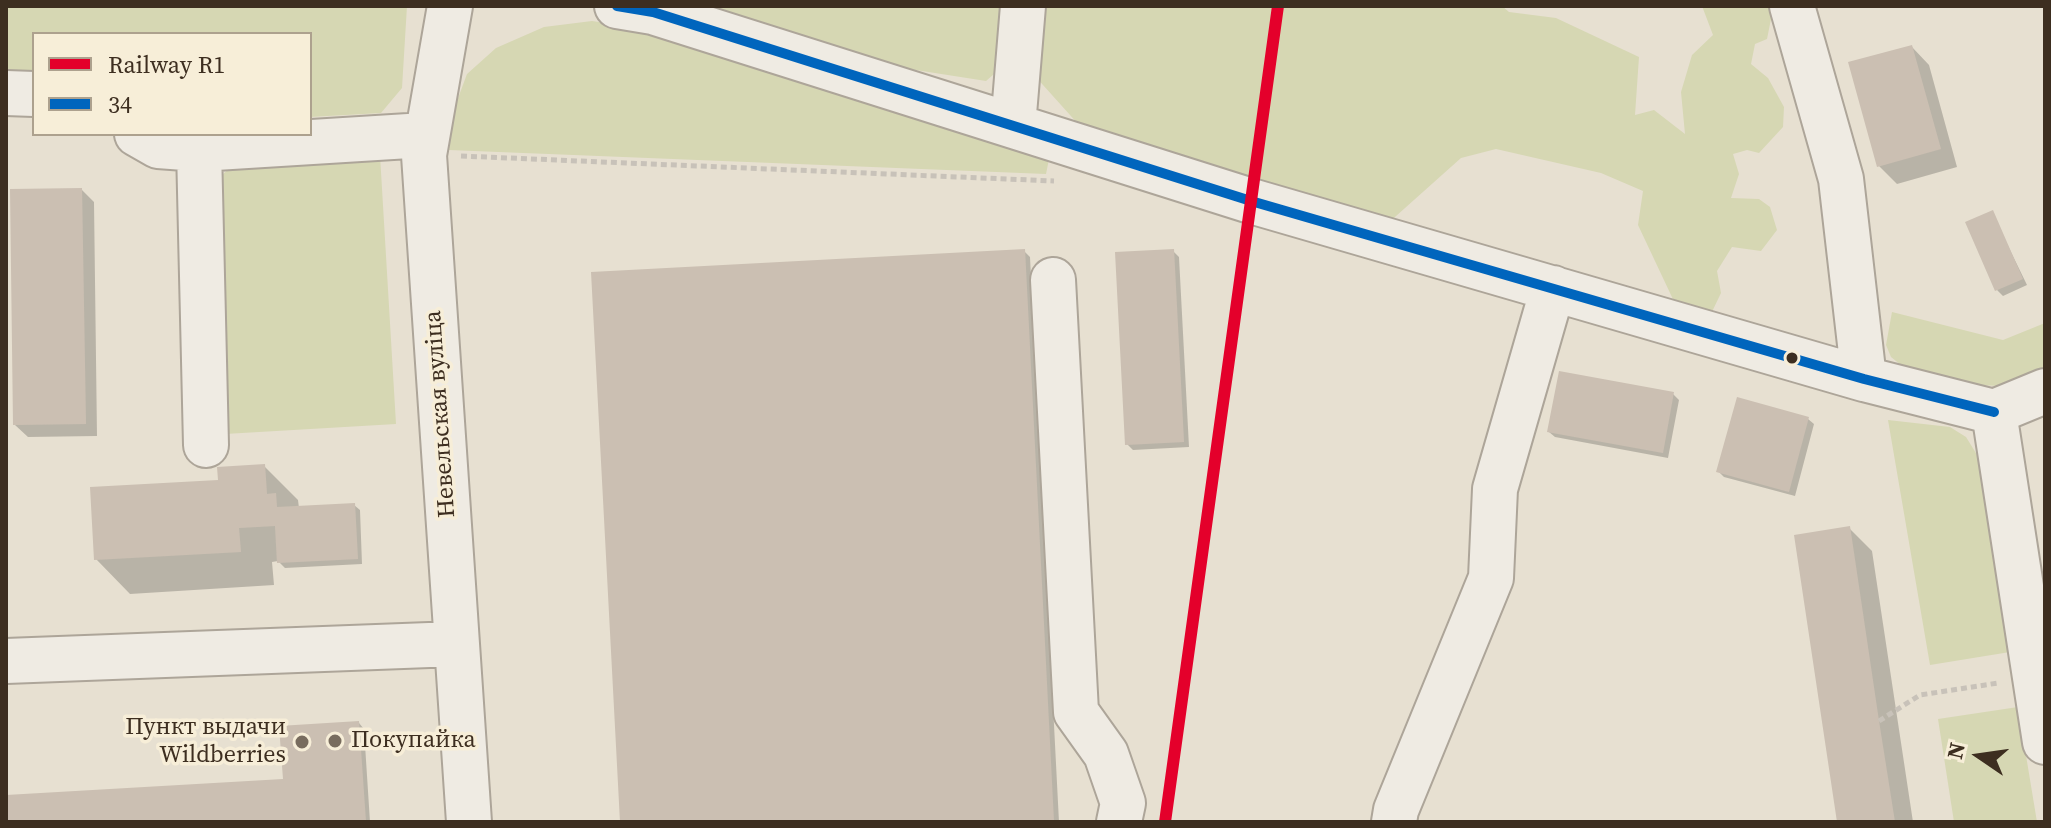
<!DOCTYPE html>
<html>
<head>
<meta charset="utf-8">
<style>
  body { margin:0 }
  #map { position:relative; width:2051px; height:828px; overflow:hidden; background:#e7e0d1; font-family:"Source Serif 4",serif }
  canvas { display:block }
  .frame { position:absolute; inset:0; border:8px solid #3d2e20; pointer-events:none }
  .legend { position:absolute; left:32px; top:32px; width:280px; height:104px; box-sizing:border-box; background:#f7eed8; border:2px solid #ada18e; margin:0; padding:10px 14px; list-style:none; font-size:24px; color:#3d2e20 }
  .legend li { display:flex; align-items:center; gap:16px; height:40px }
  .legend b { width:40px; border:2px solid #ada18e }
  .north { position:absolute; left:1939px; top:716px; width:80px; height:80px; -webkit-text-stroke:6px #f7eed8; paint-order:stroke; rotate:283deg; font-size:22px; font-weight:700; line-height:32px; text-align:center; color:#3d2e20 }
  .north::after { content:''; display:block; margin:auto; width:28px; height:36px; background:#3d2e20; clip-path:polygon(50% 0,100% 100%,50% 72%,0 100%) }
</style>
</head>
<body>
<div id="map">
<canvas width="2051" height="828"></canvas>
<div class="frame"></div>
<ul class="legend">
<li><b style="height:10px;background:#e4002b"></b>Railway R1</li>
<li><b style="height:10px;background:#0065bd"></b>34</li>
</ul>
<div class="north">N</div>
</div>
<script>
const ctx = document.querySelector('canvas').getContext('2d');
ctx.lineJoin = 'round';
function paint(path, color) { ctx.fillStyle = color; ctx.fill(path, 'evenodd'); }
const toPath = rows => new Path2D(rows.map(r => 'M' + r).join(''));
function stroke(path, color, width, dash) { ctx.strokeStyle = color; ctx.lineWidth = width; ctx.lineCap = dash ? 'butt' : 'round'; ctx.setLineDash(dash || []); ctx.stroke(path); }
function drawText(font, color, halo, rows, align = 'center') {
  ctx.font = font + ' "Source Serif 4",serif'; ctx.lineWidth = 7; ctx.setLineDash([]); ctx.textBaseline = 'middle'; ctx.strokeStyle = halo; ctx.fillStyle = color; for (const [text, x, y, turn = 0] of rows) {
    ctx.save(); ctx.translate(x, y); ctx.rotate((+turn || 0) * Math.PI / 180); ctx.textAlign = isNaN(turn) ? turn : align; if (halo) ctx.strokeText(text, 0, 0); ctx.fillText(text, 0, 0); ctx.restore();
  }
}
const green = toPath([
  [6,6,407,6,402,88,381,113,310,117,310,34,34,34,34,78,6,79],
  [702,6,1002,6,1001,68,986,81,903,68],
  [1040,6,1502,6,1509,12,1556,18,1639,57,1635,115,1654,110,1685,134,1681,92,1692,55,1713,35,1702,6,1768,6,1772,14,1767,39,1755,44,1751,64,1768,78,1784,107,1783,127,1759,153,1747,150,1733,154,1739,174,1731,198,1759,199,1770,207,1777,230,1761,251,1732,247,1717,271,1721,293,1709,318,1679,312,1638,225,1643,191,1601,173,1496,149,1461,158,1386,225,1079,125,1034,75],
  [592,21,647,29,1050,154,1046,174,449,150,454,109,467,74,496,48,544,27],
  [380,155,396,424,225,434,214,182,239,160],
  [1892,312,2003,340,2045,323,2045,370,2003,386,1974,385,1906,369,1891,357,1886,345],
  [1888,420,1950,427,1966,437,1979,458,2010,652,1930,665],
  [2018,707,2037,822,1954,822,1938,719]
]);
const shadow = toPath([
  [1912,47,1929,65,1957,167,1897,184,1879,166],
  [82,190,94,202,97,436,28,437,15,425],
  [1992,213,2027,285,2003,296,1997,290],
  [1024,251,1030,257,1059,822,622,822],
  [1173,251,1179,257,1189,447,1133,450,1127,444],
  [1673,394,1679,400,1668,458,1555,437,1549,432],
  [1808,419,1814,424,1795,496,1724,477,1718,471],
  [264,466,298,500,299,508,354,505,360,510,362,564,285,568,278,561,272,562,274,585,130,594,96,559,220,481],
  [1849,528,1872,551,1913,822,1839,822],
  [359,723,364,729,370,822,6,822,6,797,285,781]
]);
const building = toPath([
  [1912,45,1941,149,1877,167,1848,62],
  [82,188,86,424,13,425,10,189],
  [1993,210,2023,279,1995,291,1965,222],
  [1025,249,1054,822,620,822,591,272],
  [1174,249,1184,442,1125,445,1115,252],
  [1559,371,1674,392,1663,453,1547,432],
  [1737,397,1809,417,1789,492,1716,472],
  [265,464,267,494,276,493,277,507,355,503,358,559,277,563,275,526,239,528,241,552,94,560,90,487,218,480,217,467],
  [1850,526,1879,721,1895,822,1837,822,1794,535],
  [359,721,366,822,6,822,6,795,283,779,279,726]
]);
const path = toPath([
  [461,156,1054,181],
  [1879,721,1920,695,1998,683]
]);
const minor = toPath([
  [450,6,424,155,469,822],
  [617,6,653,12,1251,201,1864,379,1994,412],
  [1792,6,1841,179,1864,379],
  [6,93,34,94],
  [1013,126,1023,6],
  [137,134,158,146,199,149,425,135],
  [199,149,206,445],
  [1053,280,1076,712,1106,754,1123,803,1119,822],
  [1994,412,2045,742],
  [1994,412,2045,391],
  [6,661,456,644],
  [1394,822,1396,810,1491,578,1495,489,1553,288]
]);
const bus1 = toPath([
  [617,6,653,12,1251,201,1864,379,1994,412]
]);
const rail1 = toPath([
  [1165,822,1278,6]
]);
const markers = [
  [1792,358,7,"#3d2e20"],
  [335,741,8,"#786c5e"],
  [302,742,8,"#786c5e"]
];
const streetNames = [
  ["Невельская вуліца",441,414,-94]
];
const poiNames = [
  ["Пункт выдачи",286,728],
  ["Wildberries",286,756],
  ["Покупайка",351,741,"left"]
];
paint(green, '#d6d7b3');
paint(shadow, '#0003');
paint(building, '#cbbfb2');
stroke(minor, '#ada599', 48);
stroke(path, '#c8c2b9', 5, [6, 4]);
stroke(minor, '#efebe3', 44);
stroke(bus1, '#0065bd', 10);
stroke(rail1, '#e4002b', 12);
for (const [x, y, r, color] of markers) { const dot = new Path2D(); dot.arc(x, y, r, 0, 2 * Math.PI); ctx.fillStyle = color; ctx.fill(dot); stroke(dot, '#f7eed8', 3); }
drawText('24px', '#3d2e20', '#f7eed8', streetNames);
drawText('24px', '#3d2e20', '#f7eed8', poiNames, 'right');
</script>
</body>
</html>
